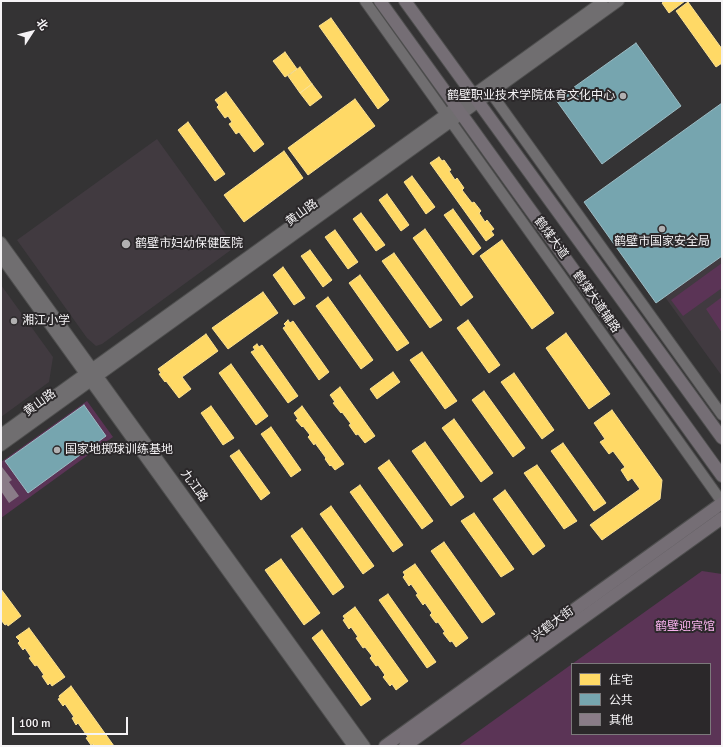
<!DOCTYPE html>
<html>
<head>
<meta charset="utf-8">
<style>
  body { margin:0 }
  #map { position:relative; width:723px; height:747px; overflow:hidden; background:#343334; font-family:Signika,"Noto Sans SC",sans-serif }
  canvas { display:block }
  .frame { position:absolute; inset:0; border:2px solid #f5f3f5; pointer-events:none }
  .legend { position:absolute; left:571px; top:663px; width:140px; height:72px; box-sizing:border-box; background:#2b282a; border:1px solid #7c797b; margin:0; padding:5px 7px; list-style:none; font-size:12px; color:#f5f3f5 }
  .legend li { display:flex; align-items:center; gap:8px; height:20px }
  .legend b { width:20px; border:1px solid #7c797b }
  .north { position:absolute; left:12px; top:12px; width:40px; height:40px; -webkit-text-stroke:3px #2b282a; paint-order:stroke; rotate:54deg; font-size:11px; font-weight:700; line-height:16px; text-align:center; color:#f5f3f5 }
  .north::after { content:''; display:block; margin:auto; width:14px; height:18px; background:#f5f3f5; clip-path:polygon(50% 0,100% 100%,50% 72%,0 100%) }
  .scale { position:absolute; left:12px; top:717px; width:116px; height:18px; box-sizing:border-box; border:2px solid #f5f3f5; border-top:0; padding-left:5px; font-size:12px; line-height:14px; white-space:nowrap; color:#f5f3f5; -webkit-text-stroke:3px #2b282a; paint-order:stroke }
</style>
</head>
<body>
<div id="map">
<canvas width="723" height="747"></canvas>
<div class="frame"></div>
<ul class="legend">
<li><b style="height:11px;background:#ffd966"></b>住宅</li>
<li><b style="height:11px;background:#76a5af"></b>公共</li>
<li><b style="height:11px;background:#8a7c88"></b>其他</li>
</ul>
<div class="north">北</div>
<div class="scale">100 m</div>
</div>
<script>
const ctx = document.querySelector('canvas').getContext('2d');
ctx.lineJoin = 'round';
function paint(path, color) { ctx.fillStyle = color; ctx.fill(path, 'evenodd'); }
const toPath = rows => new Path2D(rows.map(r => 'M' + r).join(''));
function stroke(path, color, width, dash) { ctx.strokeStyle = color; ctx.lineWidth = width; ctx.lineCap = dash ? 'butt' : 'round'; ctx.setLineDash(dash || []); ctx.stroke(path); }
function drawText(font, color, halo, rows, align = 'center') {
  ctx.font = font + ' Signika,"Noto Sans SC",sans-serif'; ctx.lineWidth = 4; ctx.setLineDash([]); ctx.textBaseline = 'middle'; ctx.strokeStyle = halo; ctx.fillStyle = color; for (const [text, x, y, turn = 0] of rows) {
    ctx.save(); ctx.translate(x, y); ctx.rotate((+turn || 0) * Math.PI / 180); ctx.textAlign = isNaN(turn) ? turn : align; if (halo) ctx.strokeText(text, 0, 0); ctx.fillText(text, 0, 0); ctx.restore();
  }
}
const built = toPath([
  [157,139,235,247,102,344,96,346,87,338,17,240],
  [722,256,722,376,665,297],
  [1,285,53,357,49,382,1,417]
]);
const green = toPath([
  [722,263,722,288,683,316,671,300],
  [722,297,722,333,706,309],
  [87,401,113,437,1,518,1,462],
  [702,571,722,574,722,746,458,746,572,664,572,734,710,734,710,664,572,664]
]);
const homes = toPath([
  [665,1,685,1,669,13,662,3,665,1],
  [688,2,722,49,722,63,716,67,676,11,688,2],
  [331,18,389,100,378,109,319,26,331,18],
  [285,52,297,69,285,77,273,61,285,52],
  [300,67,312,84,300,93,288,76,300,67],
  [312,84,322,97,310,106,300,93,312,84],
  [226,92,264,144,254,152,239,132,236,134,229,124,232,122,228,116,225,118,217,107,219,105,215,100,226,92],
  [355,99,375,126,308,175,288,148,355,99],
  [188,122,225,174,215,181,178,130,188,122],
  [284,151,303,178,244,222,224,195,284,151],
  [439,157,442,161,444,160,451,170,449,171,455,180,457,178,464,188,462,190,472,203,474,202,481,211,479,213,485,222,487,220,494,229,491,231,494,235,486,241,430,163,439,157],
  [412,176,435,207,426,214,404,182,412,176],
  [387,194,409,225,401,231,379,200,387,194],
  [453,209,481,248,473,255,444,215,453,209],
  [361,213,385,245,376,251,353,219,361,213],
  [425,229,473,297,461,306,413,238,425,229],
  [335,230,358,262,348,269,325,237,335,230],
  [502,240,554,313,532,329,480,256,502,240],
  [310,250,332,280,323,287,301,256,310,250],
  [394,253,442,320,430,328,382,261,394,253],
  [283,267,305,298,294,305,273,275,283,267],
  [360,275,409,343,397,351,349,283,360,275],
  [263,292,278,313,228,349,212,328,263,292],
  [328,297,373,360,361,369,316,306,328,297],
  [288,320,290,323,293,321,329,372,319,380,283,328,286,326,284,324,288,320],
  [468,320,500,365,489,373,457,328,468,320],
  [566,333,610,394,589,409,546,348,566,333],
  [206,334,218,351,182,377,191,389,179,398,166,381,165,382,159,374,161,373,158,369,206,334],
  [257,344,259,347,262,345,298,396,288,403,251,352,255,350,253,347,257,344],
  [422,352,457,401,445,409,410,360,422,352],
  [231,364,268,416,256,425,219,373,231,364],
  [393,372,400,382,377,399,370,389,393,372],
  [514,373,554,430,542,439,501,382,514,373],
  [340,387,375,436,365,443,358,434,356,435,349,425,351,424,342,412,341,413,333,403,335,402,330,395,340,387],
  [484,391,525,448,513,457,472,400,484,391],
  [211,406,234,438,223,445,201,413,211,406],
  [302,406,344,464,335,470,331,465,330,466,325,459,326,458,315,443,314,445,308,437,310,435,303,426,302,427,296,420,298,419,294,413,302,406],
  [612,410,662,480,660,499,602,540,590,525,640,489,632,478,628,481,621,470,625,467,613,451,609,454,600,442,605,439,594,423,612,410],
  [454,419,493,473,481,482,442,428,454,419],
  [271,427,301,470,291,477,261,434,271,427],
  [425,442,464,497,451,506,412,451,425,442],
  [563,443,606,503,594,511,551,451,563,443],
  [239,450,270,493,261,500,230,456,239,450],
  [389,460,433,521,422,529,378,468,389,460],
  [537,465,577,521,564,529,524,473,537,465],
  [360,485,403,545,393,552,350,492,360,485],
  [505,490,545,546,533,555,493,499,505,490],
  [331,506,374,566,363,574,320,514,331,506],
  [474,513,514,569,501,577,461,521,474,513],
  [302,528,344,587,333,595,291,536,302,528],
  [444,542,495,614,482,623,431,551,444,542],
  [281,559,320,613,304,625,265,570,281,559],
  [415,564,468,638,456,647,452,641,450,642,443,633,445,632,438,622,436,623,430,615,432,613,425,603,423,605,416,595,418,594,411,584,409,586,403,577,405,575,403,572,415,564],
  [1,589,21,616,8,626,7,624,5,625,1,620,1,589],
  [388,594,436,662,427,668,379,600,388,594],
  [355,607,408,681,396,690,392,684,390,686,383,677,385,675,378,665,376,666,370,658,372,656,365,647,363,648,356,638,358,637,351,627,349,629,343,620,345,619,343,616,355,607],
  [29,628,65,677,52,686,50,683,48,685,42,676,44,675,37,665,35,666,29,658,31,657,25,648,23,650,18,643,20,641,16,637,29,628],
  [322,630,371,699,361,706,312,638,322,630],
  [71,686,114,746,95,746,93,744,91,745,86,738,88,737,78,723,76,725,72,718,74,717,65,704,63,706,58,699,60,698,59,696,71,686]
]);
const public = toPath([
  [636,43,681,106,602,164,556,100,636,43],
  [722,103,722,256,656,303,584,202,722,103],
  [84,405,106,436,28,493,5,461,84,405]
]);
const building = toPath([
  [2,467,12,480,9,482,19,496,9,503,1,491,2,487,1,485,1,468]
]);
const minor = toPath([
  [365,1,722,502],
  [491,93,722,415],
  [1,242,365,746],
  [1,257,353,746],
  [1,434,603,1],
  [1,446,619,1]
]);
const major = toPath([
  [380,1,722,476],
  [405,1,722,438],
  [385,746,722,503],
  [405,746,722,518]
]);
const markers = [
  [623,96,4,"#b1b0b1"],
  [662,229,4,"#b1b0b1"],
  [126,244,5,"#b1b0b1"],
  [14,321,4,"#b1b0b1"],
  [57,450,4,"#b1b0b1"]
];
const poiNames = [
  ["鹤壁职业技术学院体育文化中心",615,96,"right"],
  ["鹤壁市国家安全局",662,242,"center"],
  ["鹤壁市妇幼保健医院",135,244],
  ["湘江小学",22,321],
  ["国家地掷球训练基地",65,450]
];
const streetNames = [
  ["黄山路",302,213,-36],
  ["鹤煤大道",551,238,54],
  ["鹤煤大道辅路",596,302,55],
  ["黄山路",40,403,-36],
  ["九江路",194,486,54],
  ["兴鹤大街",553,624,-36]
];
const parkNames = [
  ["鹤壁迎宾馆",685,627]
];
paint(built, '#413a40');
paint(green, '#5b3456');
paint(homes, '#ffd966');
stroke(homes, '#fce191', 1);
paint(public, '#76a5af');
stroke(public, '#9cbcc4', 1);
paint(building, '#8a7c88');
stroke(minor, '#4f4f4f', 12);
stroke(major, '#4f4f4f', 14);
stroke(minor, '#706e70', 10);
stroke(major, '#756e75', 12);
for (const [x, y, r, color] of markers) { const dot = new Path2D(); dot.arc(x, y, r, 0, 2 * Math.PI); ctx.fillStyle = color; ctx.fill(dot); stroke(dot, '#2b282a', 1.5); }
drawText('12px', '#f5f3f5', '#2b282a', poiNames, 'left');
drawText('12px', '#f5f3f5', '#2b282a', streetNames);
drawText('12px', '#f8b2ed', '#2b282a', parkNames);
</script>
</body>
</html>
